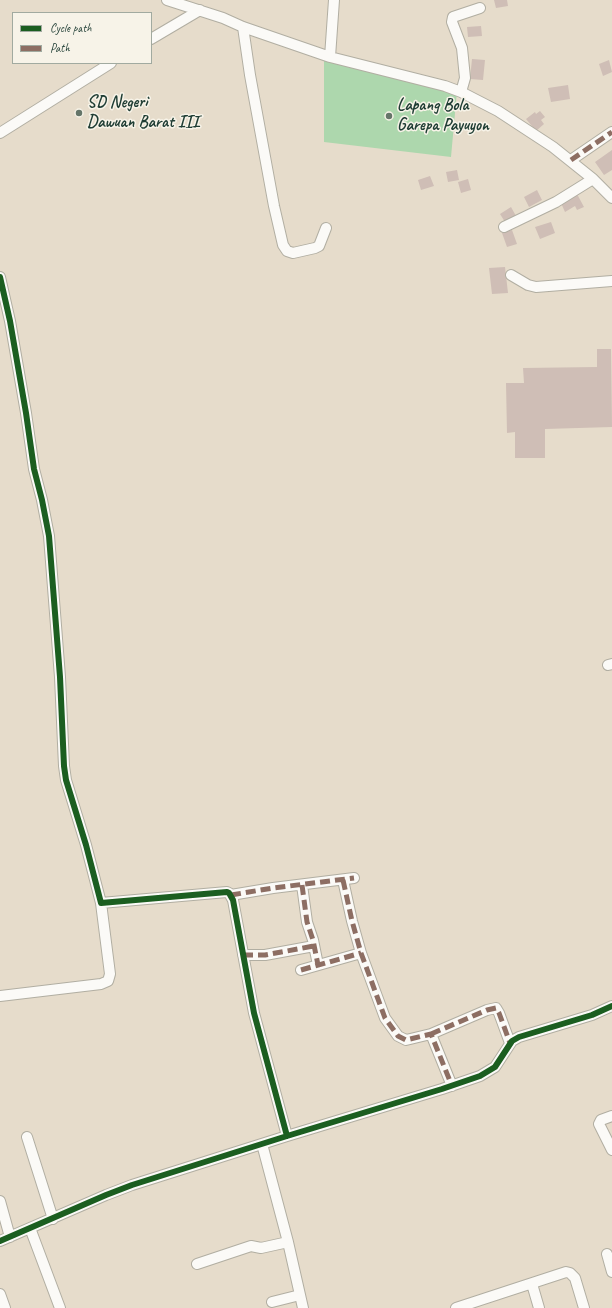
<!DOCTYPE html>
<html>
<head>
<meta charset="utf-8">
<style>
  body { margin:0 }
  #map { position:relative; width:612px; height:1308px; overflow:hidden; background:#e6dccb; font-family:Caveat,sans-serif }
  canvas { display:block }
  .legend { position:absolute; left:12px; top:12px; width:140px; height:52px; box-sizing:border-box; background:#f7f3e8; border:1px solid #a1aaa0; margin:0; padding:5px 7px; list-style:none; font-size:12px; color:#1f3d34 }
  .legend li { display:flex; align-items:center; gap:8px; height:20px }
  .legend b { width:20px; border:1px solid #a1aaa0 }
</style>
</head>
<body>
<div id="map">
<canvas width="612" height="1308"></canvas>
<ul class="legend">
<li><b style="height:5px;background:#1b5e20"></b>Cycle path</li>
<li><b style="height:5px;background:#8d6e63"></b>Path</li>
</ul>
</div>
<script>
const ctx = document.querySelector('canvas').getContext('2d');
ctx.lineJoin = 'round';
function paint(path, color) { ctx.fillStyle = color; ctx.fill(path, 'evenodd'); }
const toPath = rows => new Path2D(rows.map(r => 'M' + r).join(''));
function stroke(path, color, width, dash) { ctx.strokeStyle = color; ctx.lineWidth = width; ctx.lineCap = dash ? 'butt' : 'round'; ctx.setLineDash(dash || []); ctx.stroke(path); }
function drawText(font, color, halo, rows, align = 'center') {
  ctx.font = font + ' Caveat,sans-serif'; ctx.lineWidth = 3; ctx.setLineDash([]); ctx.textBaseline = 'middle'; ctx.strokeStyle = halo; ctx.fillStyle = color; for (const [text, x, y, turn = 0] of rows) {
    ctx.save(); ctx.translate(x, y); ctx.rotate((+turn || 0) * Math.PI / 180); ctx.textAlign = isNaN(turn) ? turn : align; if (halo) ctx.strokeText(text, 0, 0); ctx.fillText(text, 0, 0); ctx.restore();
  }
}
const green = toPath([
  [324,60,457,91,451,157,324,142]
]);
const building = toPath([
  [494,0,507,0,508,6,496,8],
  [481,26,482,36,468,37,467,27],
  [472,59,485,60,483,80,470,79],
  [609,60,612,72,603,76,599,64],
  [568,85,570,99,551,102,548,88],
  [540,111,545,117,541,120,544,124,536,131,526,119,535,112,536,114],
  [612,150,612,170,604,175,595,162],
  [457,170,459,180,448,182,446,172],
  [430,176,434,186,421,190,418,180],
  [468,179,471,190,461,193,458,182],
  [537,190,542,200,529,207,524,197],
  [577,194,584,207,577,210,575,206,565,212,561,203],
  [511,207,516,216,505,222,500,214],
  [551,222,555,233,540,239,535,227],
  [512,230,517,244,507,247,502,233],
  [505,267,508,293,492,294,489,268],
  [597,349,611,349,612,427,545,429,545,458,515,458,515,432,507,433,506,383,524,383,523,368,597,367]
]);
const minor = toPath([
  [167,0,223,18,243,27,330,57,445,86,461,92,498,111,553,147,593,179,612,198],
  [243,27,250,75,274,206,283,245,287,251,293,253,315,248,319,246,326,228],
  [151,39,200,10],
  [330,57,334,0],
  [461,92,465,78,462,48,452,22,453,17,480,8],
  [0,133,111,63],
  [571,160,612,132],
  [504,227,556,202,593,179],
  [511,275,528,285,536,287,612,281],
  [0,277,10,321,26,413,34,469,42,500,49,536,60,677,64,766,66,780,86,845,101,903,227,892,229,893,233,900,254,1013,287,1136],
  [608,665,612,664],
  [343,880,352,921,361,953,385,1018,398,1036,406,1040,431,1034,452,1086],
  [302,885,307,922,313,940,318,965],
  [231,895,273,888,354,878],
  [243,955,265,955,314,946],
  [301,970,361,953],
  [0,996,101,984,108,981,110,974,101,903],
  [431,1034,487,1010,496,1008,499,1013,510,1043],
  [612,1116,601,1120,599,1124,612,1150],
  [27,1137,53,1219],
  [262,1144,288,1242,303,1308],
  [0,1201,10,1237],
  [30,1228,60,1308],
  [0,1241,106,1195,132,1185,287,1136,442,1089,480,1076,495,1067,512,1041,519,1037,592,1015,612,1006],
  [607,1254,612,1272],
  [197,1264,251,1246,261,1248,288,1242],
  [532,1284,539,1308],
  [0,1294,5,1308],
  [272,1302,300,1295],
  [456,1308,566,1272,570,1273,575,1278,584,1308]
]);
const quiet = toPath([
  [571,160,612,132],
  [343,880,352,921,361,953,385,1018,398,1036,406,1040,431,1034,452,1086],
  [302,885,307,922,313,940,318,965],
  [231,895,273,888,354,878],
  [243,955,265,955,314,946],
  [301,970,361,953],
  [431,1034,487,1010,496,1008,499,1013,510,1043]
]);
const cycleway = toPath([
  [0,277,10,321,26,413,34,469,42,500,49,536,60,677,64,766,66,780,86,845,101,903,227,892,229,893,233,900,254,1013,287,1136],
  [0,1241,106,1195,132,1185,287,1136,442,1089,480,1076,495,1067,512,1041,519,1037,592,1015,612,1006]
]);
const markers = [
  [79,113,4,"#657569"],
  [389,116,4,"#657569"]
];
const poiNames = [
  ["SD Negeri",87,103],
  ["Dawuan Barat III",87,123],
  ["Lapang Bola",397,106],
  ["Garepa Payuyon",397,126]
];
paint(green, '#add7ad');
paint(building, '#cfbeb6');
stroke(minor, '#b1aea2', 12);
stroke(minor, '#fbfaf7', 10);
stroke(quiet, '#8d6e63', 5, [10, 5]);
stroke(cycleway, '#1b5e20', 6);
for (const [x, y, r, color] of markers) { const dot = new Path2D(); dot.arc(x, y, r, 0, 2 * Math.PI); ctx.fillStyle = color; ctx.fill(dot); stroke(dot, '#f7f3e8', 1.5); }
drawText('bold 17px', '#1f3d34', '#f7f3e8', poiNames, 'left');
</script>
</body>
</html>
